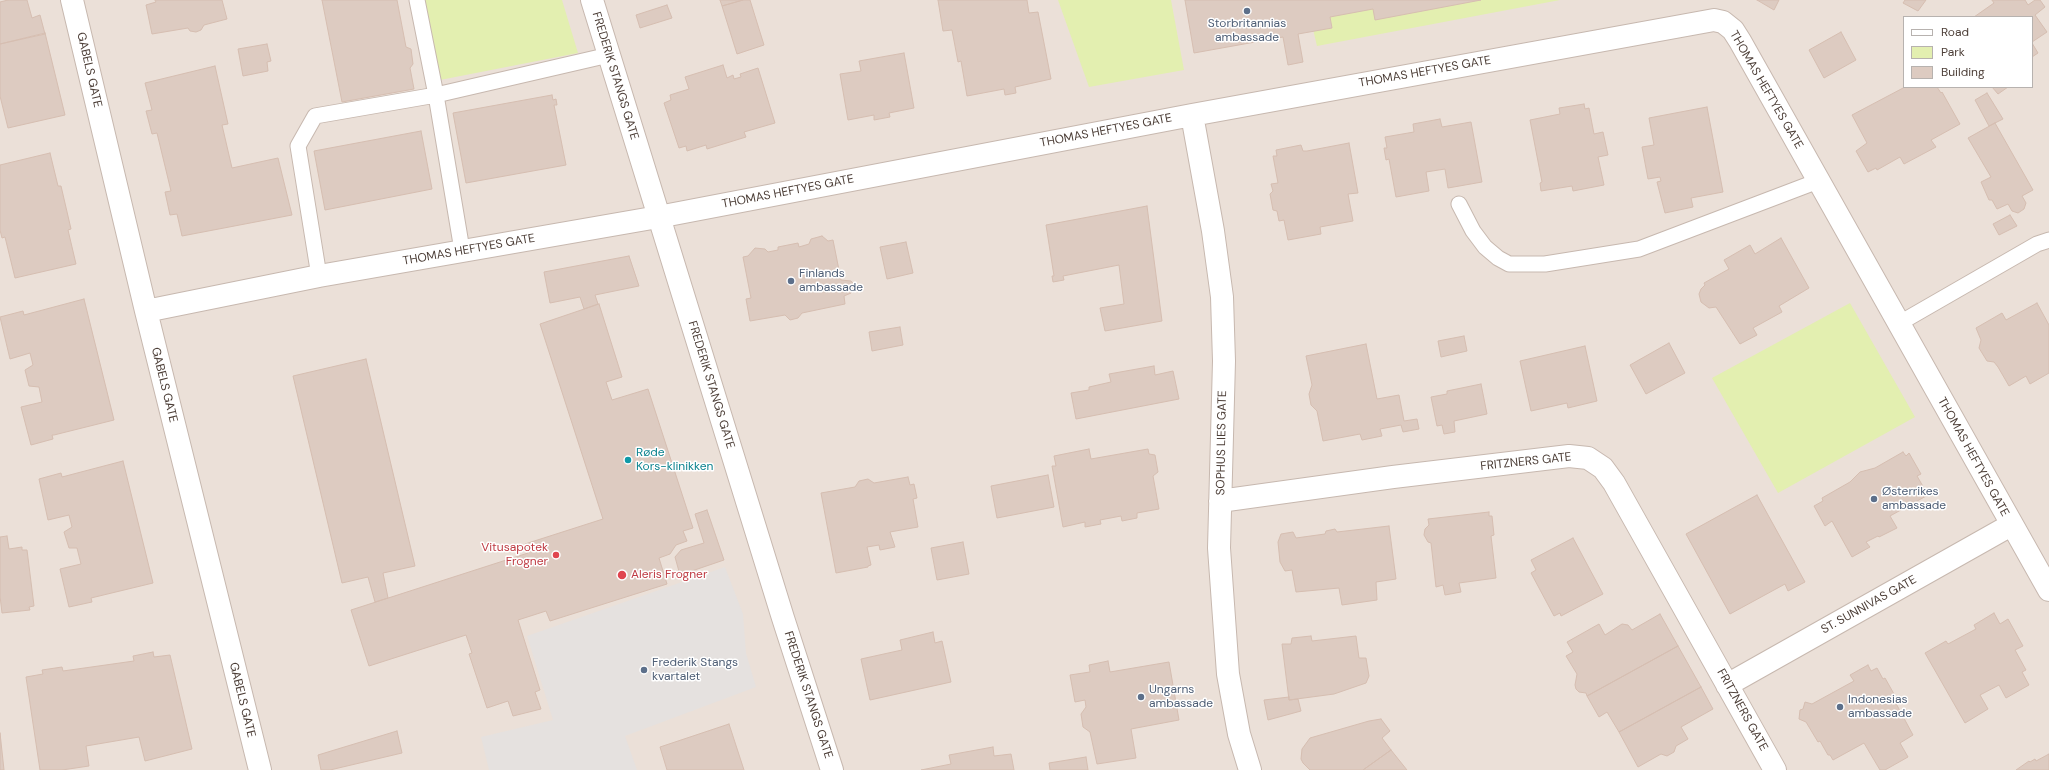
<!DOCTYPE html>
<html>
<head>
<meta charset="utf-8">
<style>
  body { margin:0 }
  #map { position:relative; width:2049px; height:770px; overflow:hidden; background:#f7f0eb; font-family:"DM Sans",sans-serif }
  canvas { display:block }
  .legend { position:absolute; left:1903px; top:16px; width:130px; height:72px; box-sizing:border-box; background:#fff; border:1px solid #b7b2af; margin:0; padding:5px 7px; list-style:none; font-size:12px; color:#4c3e37 }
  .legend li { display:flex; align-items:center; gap:8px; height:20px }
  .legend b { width:20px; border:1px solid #b7b2af }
</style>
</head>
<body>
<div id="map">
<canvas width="2049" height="770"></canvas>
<ul class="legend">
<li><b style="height:5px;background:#fff"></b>Road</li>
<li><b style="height:11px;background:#e3efb0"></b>Park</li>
<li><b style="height:11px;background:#ddcbc1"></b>Building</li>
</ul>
</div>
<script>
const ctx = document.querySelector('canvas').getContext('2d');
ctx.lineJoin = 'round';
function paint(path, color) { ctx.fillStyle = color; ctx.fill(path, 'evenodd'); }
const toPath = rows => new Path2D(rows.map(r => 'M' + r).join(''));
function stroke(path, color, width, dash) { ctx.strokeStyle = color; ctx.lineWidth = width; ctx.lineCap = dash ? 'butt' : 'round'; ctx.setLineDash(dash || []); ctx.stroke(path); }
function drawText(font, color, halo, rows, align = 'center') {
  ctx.font = font + ' "DM Sans",sans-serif'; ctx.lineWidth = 3; ctx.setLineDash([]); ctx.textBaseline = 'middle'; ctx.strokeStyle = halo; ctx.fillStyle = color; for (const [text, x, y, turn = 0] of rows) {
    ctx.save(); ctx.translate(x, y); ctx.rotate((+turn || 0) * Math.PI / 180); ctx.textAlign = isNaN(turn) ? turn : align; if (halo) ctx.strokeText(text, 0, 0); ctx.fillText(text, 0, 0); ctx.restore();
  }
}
const residential = toPath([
  [0,0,2049,0,2049,770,0,770],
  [1904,17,2032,17,2032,87,1904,87]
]);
const green = toPath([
  [424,0,562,0,578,53,440,80],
  [1058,0,1171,0,1184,70,1089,87],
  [1306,0,1560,0,1317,46],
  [1850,303,1915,417,1778,493,1712,378]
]);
const parking = toPath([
  [725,567,743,614,746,653,756,687,625,736,637,770,489,770,481,737,553,720,527,636]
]);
const building = toPath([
  [8,0,27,0,32,18,40,15,45,34,0,44,0,2,8,0],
  [155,0,222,0,227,19,204,25,201,30,196,32,190,31,188,28,152,34,146,5,156,2,155,0],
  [322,0,397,0,406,47,411,49,413,64,410,68,414,89,342,102,322,0],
  [720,0,743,0,722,6,720,0],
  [743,0,750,0,764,45,737,54,722,6,743,0],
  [938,0,1027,0,1029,13,1038,12,1051,79,1015,87,1016,93,1005,95,1004,89,967,96,961,61,958,62,952,30,943,31,938,0],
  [1185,0,1481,0,1375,20,1373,9,1330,17,1332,28,1298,34,1303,62,1288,65,1283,37,1194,53,1185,0],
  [1757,0,1779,0,1774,10,1757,0],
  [1905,0,1926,0,1918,11,1903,3,1905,0],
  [1992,0,2025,0,2028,5,2035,0,2040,0,2045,7,2035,15,2047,32,2032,42,2032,17,1974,17,1994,3,1992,0],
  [667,5,672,18,640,28,636,15,667,5],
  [1841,32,1856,60,1824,78,1809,50,1841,32],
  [45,33,65,115,8,128,0,96,0,44,45,33],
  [2032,43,2038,53,2032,57,2032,43],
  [267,44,271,61,267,62,268,71,243,76,238,49,267,44],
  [904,53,914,108,889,113,890,117,874,120,874,115,848,120,840,74,861,71,859,61,904,53],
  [723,65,727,78,733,75,734,79,741,77,740,74,758,68,775,123,744,132,746,137,707,149,706,145,687,151,686,146,679,148,664,103,671,100,670,95,689,89,685,77,723,65],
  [215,66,228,124,222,125,232,168,278,158,292,215,182,236,177,214,170,215,165,192,171,191,157,133,152,134,146,111,152,110,145,83,215,66],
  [1905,87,1937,87,1941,93,1942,92,1960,124,1931,140,1936,147,1904,164,1900,157,1877,170,1876,168,1868,172,1856,151,1867,143,1852,115,1905,87],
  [1992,87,2008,87,1998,94,1992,87],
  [1987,93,2003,119,1989,126,1975,100,1987,93],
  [552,95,553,100,556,99,557,105,554,105,566,165,466,183,453,113,552,95],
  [1584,104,1585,109,1589,108,1594,134,1603,132,1608,155,1598,157,1604,185,1573,191,1572,186,1541,191,1540,183,1542,182,1530,120,1560,114,1559,108,1584,104],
  [1707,107,1723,192,1691,198,1693,207,1665,213,1657,182,1661,181,1660,177,1648,179,1642,147,1654,145,1649,118,1707,107],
  [1440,119,1442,127,1471,122,1482,182,1448,188,1445,169,1426,172,1429,191,1396,197,1389,159,1386,160,1384,148,1387,148,1385,137,1414,132,1413,124,1440,119],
  [1995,123,2033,190,2022,196,2026,203,2024,209,2018,213,2012,211,2008,204,1997,209,1992,200,1989,200,1981,182,1991,177,1968,138,1995,123],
  [421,131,432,189,325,210,314,151,421,131],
  [1349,143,1358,193,1348,194,1353,221,1320,227,1321,234,1288,240,1284,220,1279,221,1277,211,1273,210,1270,194,1273,191,1271,184,1278,183,1273,156,1277,156,1276,150,1301,145,1303,151,1307,151,1349,143],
  [50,153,58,186,61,186,71,229,68,230,76,264,15,278,5,237,2,238,0,230,0,165,50,153],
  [1147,206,1162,321,1105,331,1100,308,1124,304,1119,265,1063,276,1064,280,1053,282,1052,276,1054,276,1046,225,1147,206],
  [2010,215,2017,226,1999,235,1993,224,2010,215],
  [822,236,828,241,833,240,841,280,851,281,855,286,851,293,844,296,845,304,802,313,798,318,790,320,785,315,750,321,746,299,751,298,743,257,748,256,755,248,765,249,768,252,778,250,778,247,798,243,799,247,809,244,811,239,822,236],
  [1781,238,1809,288,1779,306,1782,312,1753,328,1757,335,1740,344,1716,307,1709,308,1701,302,1699,294,1701,289,1705,285,1704,283,1729,269,1724,260,1750,245,1755,254,1781,238],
  [906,242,913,273,887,279,880,247,906,242],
  [629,256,639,286,595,295,598,304,584,309,580,297,550,303,544,272,629,256],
  [84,299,114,420,54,435,52,435,53,439,31,445,21,407,42,402,39,387,29,386,25,370,33,365,30,353,10,359,0,317,23,311,24,315,84,299],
  [2037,303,2049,325,2049,373,2030,384,2026,376,2009,386,1998,367,1994,362,1987,361,1979,348,1981,340,1976,328,2002,313,2006,320,2037,303],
  [599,304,622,377,606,382,612,400,648,389,693,528,683,531,687,541,676,545,670,554,659,558,667,584,550,621,546,611,518,620,540,690,535,692,541,709,513,716,508,701,487,708,469,654,472,653,466,635,369,666,351,610,528,553,525,544,603,519,540,324,599,304],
  [900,327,903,345,872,351,869,332,900,327],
  [1464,336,1467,351,1441,357,1438,341,1464,336],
  [1669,343,1685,373,1646,394,1630,365,1669,343],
  [1366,344,1377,399,1399,395,1404,421,1417,419,1419,429,1403,432,1401,425,1380,429,1382,436,1362,440,1360,434,1323,441,1317,411,1311,405,1309,394,1312,385,1306,356,1366,344],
  [1585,346,1597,401,1568,408,1567,403,1531,411,1520,361,1585,346],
  [366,359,415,566,383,573,388,598,375,602,368,577,342,583,293,376,366,359],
  [1154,366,1155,375,1173,371,1179,399,1076,419,1071,393,1089,390,1089,387,1111,382,1109,374,1154,366],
  [1481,384,1487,414,1454,421,1455,432,1444,434,1442,425,1437,426,1431,397,1447,394,1447,391,1481,384],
  [1089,449,1091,459,1148,449,1149,454,1155,455,1158,472,1153,476,1159,509,1137,513,1137,518,1122,521,1121,516,1100,520,1101,524,1085,527,1085,522,1063,527,1052,466,1056,466,1054,456,1089,449],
  [1903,452,1906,456,1909,453,1921,474,1917,476,1928,495,1890,516,1897,528,1879,537,1878,536,1866,542,1870,547,1852,557,1832,521,1825,526,1814,506,1823,501,1822,498,1850,482,1860,472,1875,468,1903,452],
  [123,461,153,583,91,598,92,602,69,607,60,569,81,564,77,548,69,548,64,532,72,527,69,515,48,520,39,479,61,473,62,477,123,461],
  [1048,475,1054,507,997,518,991,486,1048,475],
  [908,477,910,485,914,484,917,498,913,499,918,527,890,532,895,547,880,550,879,545,867,547,871,565,868,566,868,567,836,573,821,493,855,487,859,481,868,479,874,483,908,477],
  [1757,495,1805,582,1788,591,1785,584,1730,614,1686,534,1757,495],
  [707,510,724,560,680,575,675,557,681,550,704,543,695,514,707,510],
  [1489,512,1489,516,1492,516,1494,535,1491,536,1496,578,1459,583,1461,592,1445,595,1443,585,1436,587,1431,543,1428,542,1424,535,1425,529,1429,525,1428,519,1489,512],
  [1389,526,1396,579,1376,582,1377,600,1342,605,1339,588,1296,592,1292,570,1285,571,1280,562,1278,542,1281,534,1293,532,1296,538,1325,534,1326,531,1335,529,1337,532,1389,526],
  [7,536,9,549,22,547,22,550,27,550,34,606,29,607,30,610,2,613,0,596,0,537,7,536],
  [1573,538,1603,594,1561,616,1560,613,1554,616,1531,573,1536,570,1531,560,1573,538],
  [963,542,969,574,937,580,931,548,963,542],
  [1994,613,2000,624,2008,619,2023,646,2015,650,2026,670,2022,672,2029,685,2006,698,1999,685,1980,695,1988,709,1965,723,1925,653,1946,641,1948,644,1976,629,1974,625,1994,613],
  [1660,614,1678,646,1587,696,1586,693,1579,692,1576,689,1575,685,1577,674,1566,656,1573,652,1567,642,1599,624,1605,635,1622,624,1628,625,1632,630,1660,614],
  [933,632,935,643,942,641,951,682,870,700,861,659,902,650,900,640,933,632],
  [1311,636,1312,641,1356,636,1359,658,1366,658,1369,676,1366,683,1334,694,1289,700,1282,644,1291,644,1292,638,1311,636],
  [1678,646,1701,687,1619,732,1607,712,1599,717,1587,696,1678,646],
  [153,652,154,657,170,655,192,749,145,761,139,737,86,746,89,766,62,770,40,770,26,677,43,674,42,670,62,667,63,671,134,661,133,656,153,652],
  [1108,661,1110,672,1169,662,1179,720,1131,729,1136,758,1097,764,1090,732,1083,727,1081,714,1086,707,1085,700,1075,702,1070,675,1090,672,1089,665,1108,661],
  [1868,665,1871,671,1877,668,1883,679,1885,678,1894,694,1892,696,1913,735,1900,743,1908,757,1885,770,1880,770,1864,743,1833,760,1830,755,1828,755,1820,741,1818,742,1806,722,1799,719,1800,710,1803,709,1805,702,1812,704,1854,681,1850,675,1868,665],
  [1701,687,1713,709,1681,727,1688,739,1676,746,1674,752,1667,756,1661,754,1638,767,1619,732,1701,687],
  [1289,697,1289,700,1298,699,1301,711,1268,720,1264,700,1289,697],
  [1381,719,1390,731,1382,738,1391,750,1363,770,1310,770,1303,763,1301,759,1302,749,1310,738,1369,721,1381,719],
  [729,724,744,770,667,770,660,747,729,724],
  [397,731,402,753,330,770,321,770,318,755,397,731],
  [0,733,4,770,0,770,0,733],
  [993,747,994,756,1011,754,1014,770,921,770,951,764,949,755,993,747],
  [1391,750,1407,770,1363,770,1391,750],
  [2049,754,2049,770,2016,770,2029,761,2030,762,2035,759,2036,761,2049,754],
  [1086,757,1088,770,1050,770,1049,763,1086,757]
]);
const lane = toPath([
  [417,0,436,95,462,250],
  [1459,204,1473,231,1485,247,1498,258,1509,264,1545,264,1639,249,1818,181],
  [319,276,298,146,315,116,436,95,609,55],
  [1898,324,2037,244,2049,240]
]);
const street = toPath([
  [72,0,146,311,260,770],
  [592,0,783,618,832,770],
  [1192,115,1213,231,1222,297,1224,361,1219,548,1228,674,1239,734,1250,770],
  [146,311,319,276,658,217,1192,115,1714,20,1723,22,1733,30,1740,41,2049,590],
  [1220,501,1393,477,1569,456,1588,458,1603,468,1614,483,1775,770],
  [1727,685,2011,525]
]);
const markers = [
  [1247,11,4,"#5c6f8a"],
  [791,281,4,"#5c6f8a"],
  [628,460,4,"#0f9aa8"],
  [1874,499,4,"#5c6f8a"],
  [556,555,4,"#e0444e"],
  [622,575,5,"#e0444e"],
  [644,670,4,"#5c6f8a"],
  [1141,697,4,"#5c6f8a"],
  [1840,707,4,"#5c6f8a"]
];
const serviceNames = [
  ["Storbritannias",1247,24,"center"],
  ["ambassade",1247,38,"center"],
  ["Finlands",799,274],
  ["ambassade",799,288],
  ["Østerrikes",1882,492],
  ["ambassade",1882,506],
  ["Frederik Stangs",652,663],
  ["kvartalet",652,677],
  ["Ungarns",1149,690],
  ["ambassade",1149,704],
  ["Indonesias",1848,700],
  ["ambassade",1848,714]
];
const streetNames = [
  ["GABELS GATE",89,70,77],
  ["THOMAS HEFTYES GATE",1425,72,-10],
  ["FREDERIK STANGS GATE",615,76,73],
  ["THOMAS HEFTYES GATE",1766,90,60],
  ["THOMAS HEFTYES GATE",1106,131,-11],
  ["THOMAS HEFTYES GATE",788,192,-11],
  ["THOMAS HEFTYES GATE",469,250,-10],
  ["GABELS GATE",164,385,76],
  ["FREDERIK STANGS GATE",711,385,73],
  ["SOPHUS LIES GATE",1222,443,-89],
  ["THOMAS HEFTYES GATE",1973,457,61],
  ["FRITZNERS GATE",1526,462,-6],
  ["ST. SUNNIVAS GATE",1869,605,-29],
  ["FREDERIK STANGS GATE",808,695,72],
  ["GABELS GATE",242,700,76],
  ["FRITZNERS GATE",1742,710,61]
];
const cultureNames = [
  ["Røde",636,453],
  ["Kors-klinikken",636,467]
];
const healthNames = [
  ["Vitusapotek",548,548],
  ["Frogner",548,562],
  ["Aleris Frogner",631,575,"left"]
];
paint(residential, '#ebe0d8');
paint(green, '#e3efb0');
paint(parking, '#e5e1df');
paint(building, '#ddcbc1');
stroke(building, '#d6beb1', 1);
stroke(lane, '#c7b8af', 17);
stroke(street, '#c7b8af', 24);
stroke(lane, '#fff', 15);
stroke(street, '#fff', 22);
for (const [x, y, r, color] of markers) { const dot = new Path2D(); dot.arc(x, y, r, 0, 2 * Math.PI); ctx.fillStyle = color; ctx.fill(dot); stroke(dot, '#fff', 1.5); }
drawText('12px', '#4e5e75', '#fff', serviceNames, 'left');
drawText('12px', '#4c3e37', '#fff', streetNames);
drawText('12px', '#0d838f', '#fff', cultureNames, 'left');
drawText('12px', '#be3a42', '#fff', healthNames, 'right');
</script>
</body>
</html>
